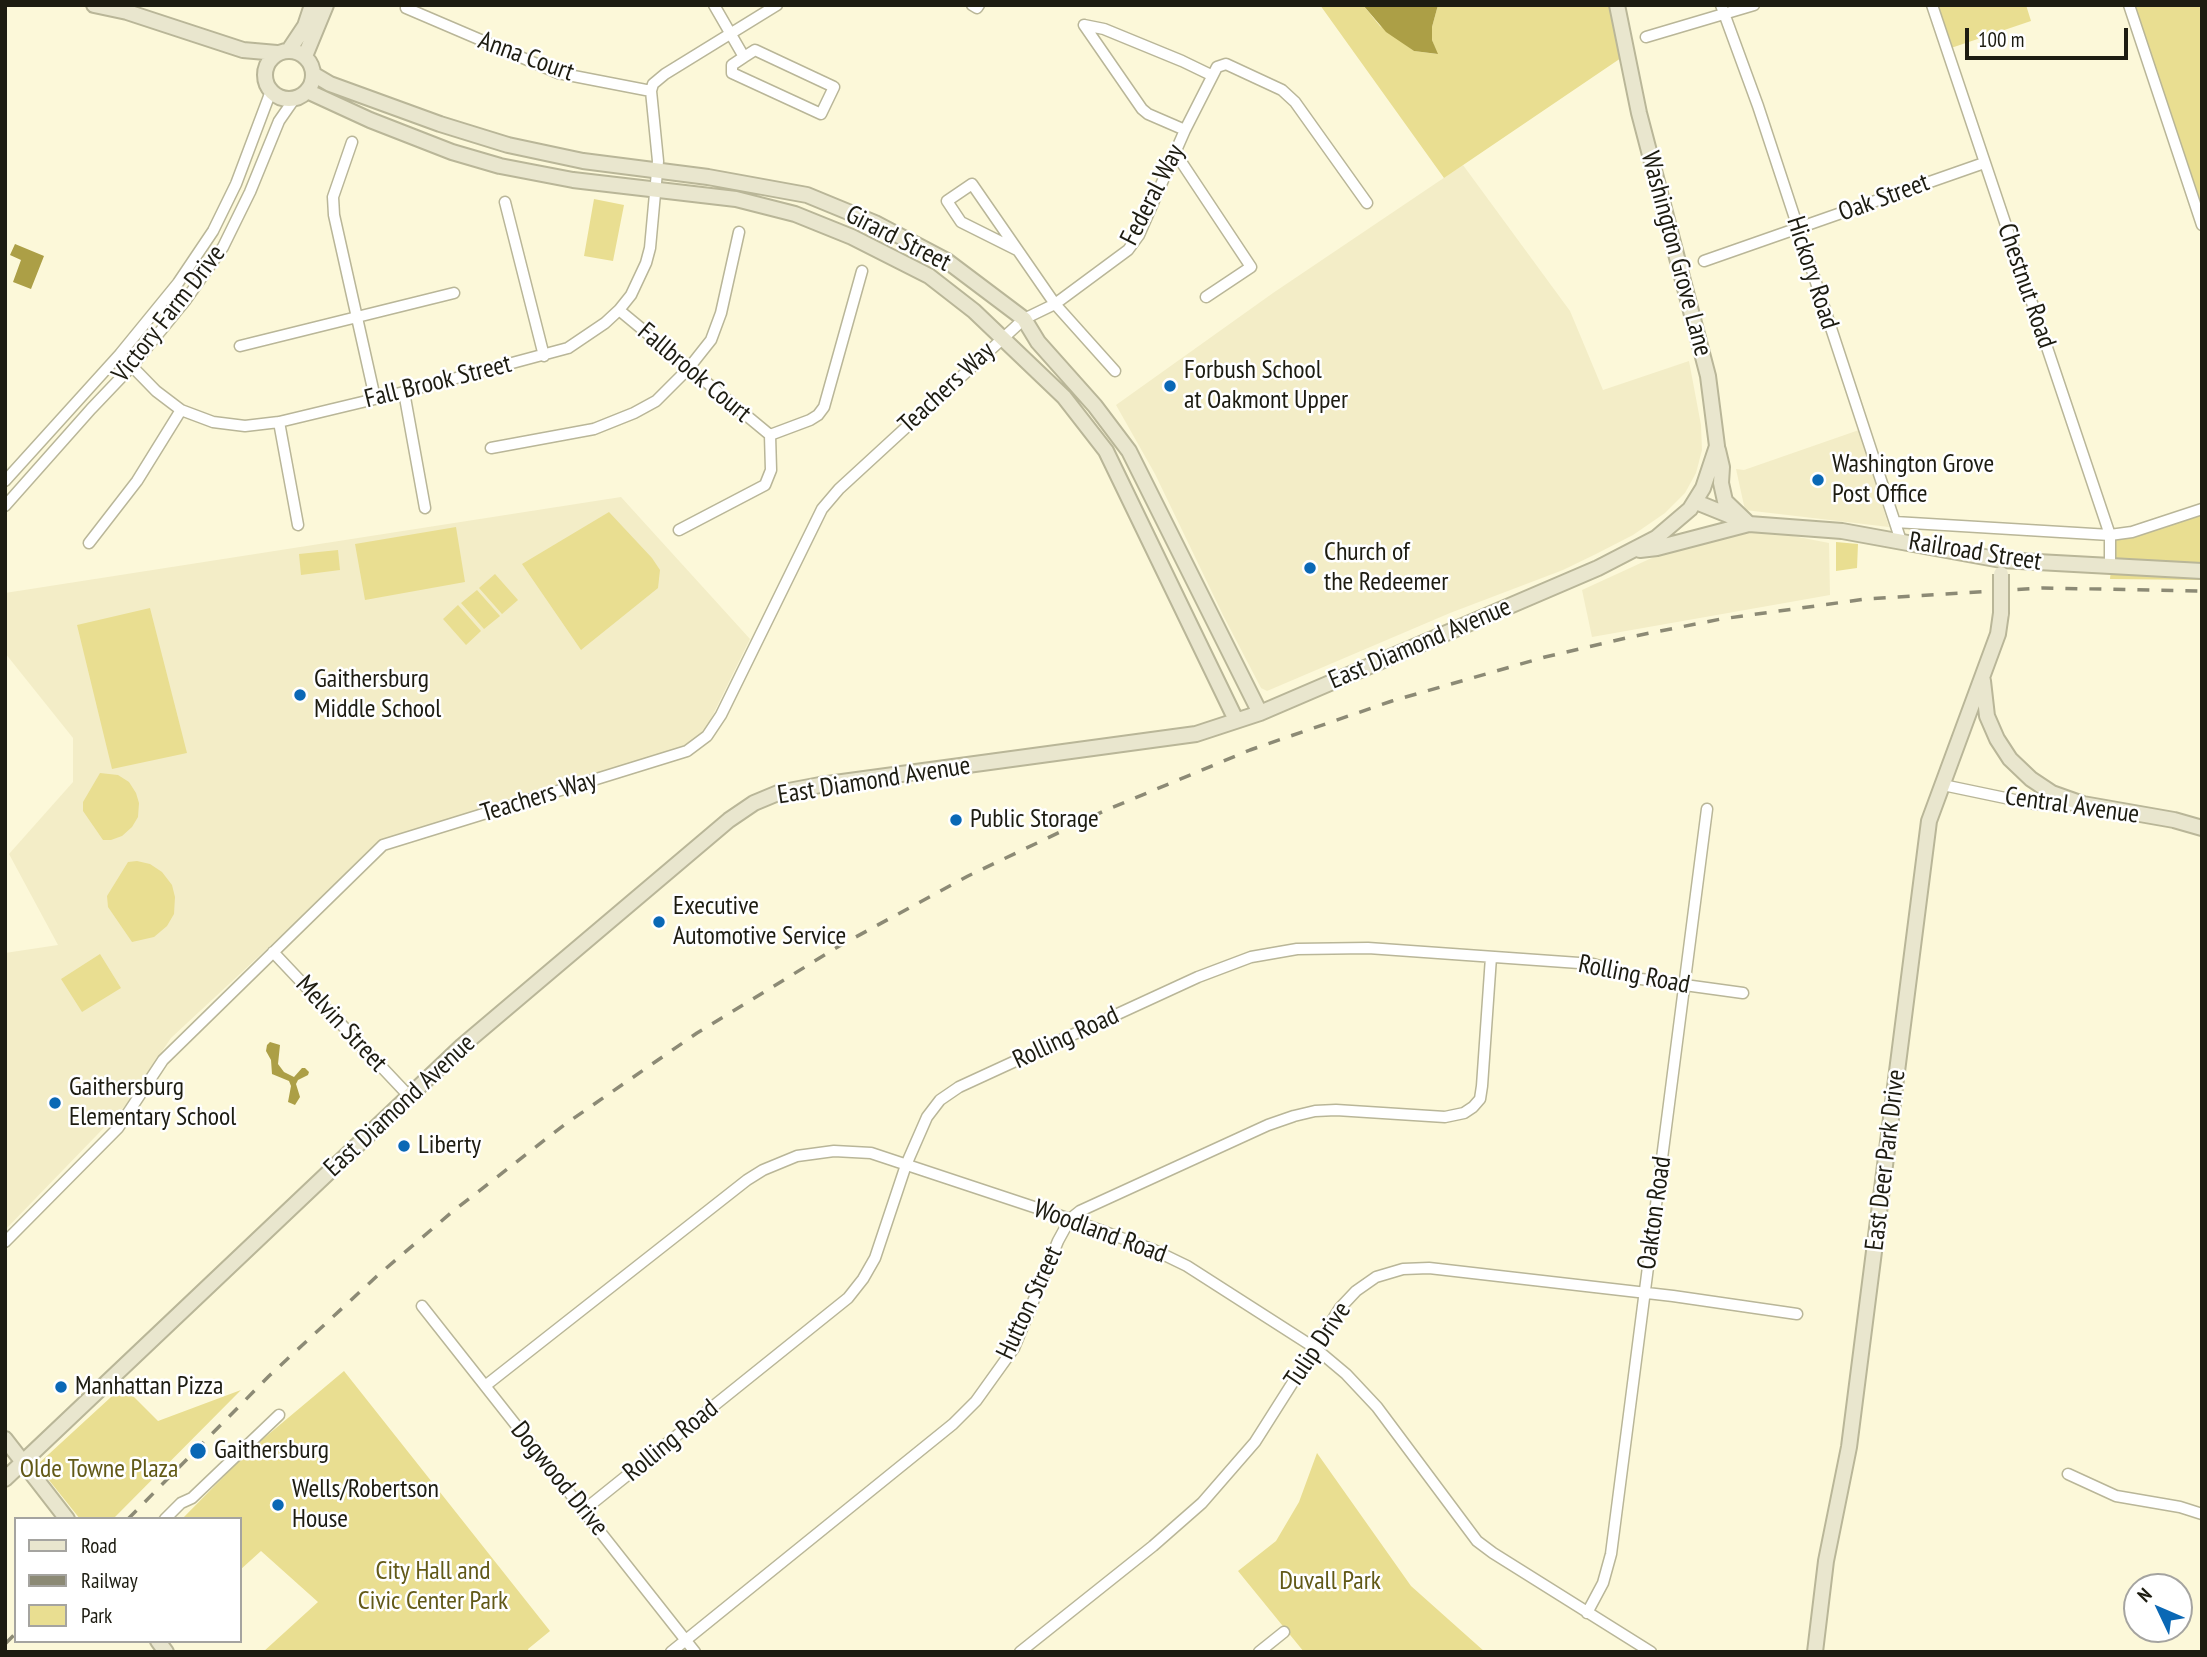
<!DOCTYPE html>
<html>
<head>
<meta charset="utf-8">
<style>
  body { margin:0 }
  #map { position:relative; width:2207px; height:1657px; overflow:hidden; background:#fcf8d9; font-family:"PT Sans Narrow",sans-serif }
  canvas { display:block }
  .frame { position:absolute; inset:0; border:7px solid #1d1c11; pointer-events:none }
  .legend { position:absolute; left:14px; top:1517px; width:228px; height:126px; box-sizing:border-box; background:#fff; border:2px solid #a5a4a0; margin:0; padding:9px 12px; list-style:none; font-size:21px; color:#1d1c11 }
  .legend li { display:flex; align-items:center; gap:14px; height:35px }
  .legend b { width:35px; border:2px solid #a5a4a0 }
  .north { position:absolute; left:2123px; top:1573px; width:70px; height:70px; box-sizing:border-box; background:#fff; border:2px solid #a5a4a0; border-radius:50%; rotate:314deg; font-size:19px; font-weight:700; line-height:28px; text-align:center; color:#1d1c11 }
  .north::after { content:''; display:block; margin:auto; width:24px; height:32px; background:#0a68b5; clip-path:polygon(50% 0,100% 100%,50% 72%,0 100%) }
  .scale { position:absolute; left:1965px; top:28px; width:163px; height:32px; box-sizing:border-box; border:4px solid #1d1c11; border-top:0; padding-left:9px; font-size:21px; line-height:24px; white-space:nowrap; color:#1d1c11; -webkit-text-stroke:5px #fff; paint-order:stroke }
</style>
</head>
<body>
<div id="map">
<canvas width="2207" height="1657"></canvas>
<div class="frame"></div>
<ul class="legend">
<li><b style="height:9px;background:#e9e6ce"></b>Road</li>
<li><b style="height:9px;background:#8c8a75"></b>Railway</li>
<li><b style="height:19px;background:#e9de91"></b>Park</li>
</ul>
<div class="north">N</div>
<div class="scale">100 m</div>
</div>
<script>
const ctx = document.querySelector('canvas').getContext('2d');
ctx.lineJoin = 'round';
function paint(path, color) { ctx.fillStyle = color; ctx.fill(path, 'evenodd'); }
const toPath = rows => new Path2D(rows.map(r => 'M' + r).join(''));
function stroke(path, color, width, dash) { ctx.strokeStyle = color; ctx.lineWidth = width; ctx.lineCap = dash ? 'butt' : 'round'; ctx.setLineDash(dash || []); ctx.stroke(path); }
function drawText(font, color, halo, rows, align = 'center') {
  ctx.font = font + ' "PT Sans Narrow",sans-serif'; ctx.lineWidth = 5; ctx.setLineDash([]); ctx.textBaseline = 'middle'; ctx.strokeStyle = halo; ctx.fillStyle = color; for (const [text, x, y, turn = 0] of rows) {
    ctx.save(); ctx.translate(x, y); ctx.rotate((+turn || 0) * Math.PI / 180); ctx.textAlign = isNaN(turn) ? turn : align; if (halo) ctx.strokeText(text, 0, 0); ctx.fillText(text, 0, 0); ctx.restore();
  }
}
const built = toPath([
  [1463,165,1570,311,1603,390,1689,361,1701,425,1702,450,1696,473,1685,493,1665,513,1633,535,1596,554,1563,570,1450,613,1267,691,1261,688,1223,615,1155,474,1116,405,1273,293],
  [1859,430,1889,527,1745,510,1736,469,1744,470],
  [621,497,750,639,704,733,686,747,385,839,171,1038,125,1106,5,1230,5,953,58,945,9,854,73,782,73,738,5,653,5,593],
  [1751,532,1783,534,1829,543,1830,595,1592,637,1582,590,1680,545,1726,535]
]);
const green = toPath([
  [1320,5,1363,5,1380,26,1414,51,1437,54,1432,40,1432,27,1438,5,1611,5,1621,58,1444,178],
  [1933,5,2026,5,2031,21,1948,49],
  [2131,5,2202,5,2202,222],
  [594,199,624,205,613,261,584,256],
  [609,512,652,558,660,570,658,588,581,650,522,564],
  [2202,512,2202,580,2110,579,2114,540],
  [456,527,465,582,365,600,355,544],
  [1836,542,1858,544,1857,568,1836,571],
  [338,550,340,570,301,575,299,554],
  [495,574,518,600,502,614,479,588],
  [477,590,500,616,484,629,461,603],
  [458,605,481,631,466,645,443,619],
  [150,608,187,753,112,769,77,625],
  [100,773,118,775,129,782,136,793,139,803,138,817,132,827,122,836,111,840,103,840,83,811,83,802],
  [137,861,150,864,162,872,172,885,175,897,174,914,167,926,154,937,132,942,108,907,107,896,128,862],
  [100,954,121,988,82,1012,61,979],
  [344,1371,550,1631,528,1649,529,1652,263,1652,318,1602,261,1551,240,1570,240,1519,182,1519,251,1449],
  [123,1386,158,1421,241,1390,113,1519,80,1519,37,1465],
  [1317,1453,1411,1586,1485,1652,1304,1652,1238,1571,1276,1541,1299,1502]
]);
const water = toPath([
  [1363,5,1438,5,1432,27,1432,40,1438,54,1414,51,1386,32],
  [15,244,44,256,31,289,13,282,21,260,10,255],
  [270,1042,280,1045,278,1064,284,1072,294,1077,302,1068,305,1068,309,1072,308,1075,298,1080,296,1084,300,1097,295,1105,288,1102,291,1086,289,1081,272,1074,271,1060,266,1051,267,1045]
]);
const street = toPath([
  [714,5,744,57,732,65,732,73,821,114,834,87,755,50,744,57],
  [972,5,977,8,979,5],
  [1721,5,1758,106,1901,541],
  [1932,5,2110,535,2110,567],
  [2129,5,2202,225],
  [406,8,558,73,651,91],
  [1084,25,1142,109,1148,114,1185,130],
  [1084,25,1104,29,1182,61,1211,75],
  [1646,37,1754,5],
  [352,142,333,197,334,215,375,398],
  [1176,154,1251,267,1206,297],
  [505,202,544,356],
  [1017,250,961,222,947,201,972,184,1055,304,1115,371],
  [1704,261,1984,163],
  [619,310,770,435],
  [240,346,454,293],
  [120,354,156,391,181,410,213,422,245,426,279,422,404,392,568,348,605,323,619,310,631,295,646,263,650,248,658,161,651,91,653,84,665,74,777,5],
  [404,392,425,508],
  [279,422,298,525],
  [770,435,810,420,818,415,824,407,862,271],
  [491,448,594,429,634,413,656,401,688,369,711,340,721,313,739,232],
  [5,481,120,354,178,283,213,231,236,184,271,91],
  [5,506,91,409,132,366,185,301,223,247,250,192,279,121,295,98],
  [1895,522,2110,535,2132,532,2202,509],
  [679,530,765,485,771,470,770,435],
  [89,543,137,481,181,410],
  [1943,785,2034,804,2079,805],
  [273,952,409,1096],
  [5,1242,118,1128,163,1060,383,845,687,751,707,736,721,715,822,509,839,489,1024,319,1055,304,1128,250,1139,235,1185,130,1217,67,1226,64,1282,90,1295,102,1367,203],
  [422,1306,695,1652],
  [485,1386,747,1180,763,1170,797,1156,834,1151,871,1153,1070,1219,1154,1250,1187,1266,1315,1348,1346,1374,1377,1407,1477,1541,1493,1553,1651,1652],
  [2068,1474,2116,1496,2180,1507,2202,1514],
  [584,1510,848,1298,863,1279,875,1258,906,1165,927,1117,940,1100,959,1087,1198,977,1251,957,1297,949,1368,948,1593,964,1641,979,1743,993],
  [165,1519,181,1503,192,1498,279,1415],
  [1587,1613,1603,1583,1611,1554,1707,809],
  [671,1652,953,1424,976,1401,1014,1348,1058,1241,1070,1219,1080,1211,1268,1125,1294,1116,1315,1111,1336,1110,1445,1117,1464,1113,1473,1107,1480,1099,1482,1086,1491,957],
  [1020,1652,1153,1546,1202,1503,1255,1442,1340,1308,1356,1291,1376,1277,1403,1269,1429,1268,1673,1296,1797,1314],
  [1259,1652,1284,1632]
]);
const secondary = toPath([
  [94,5,127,12,243,50,277,53],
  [289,50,305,26,312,5],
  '265 75a24 24 0 1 1 48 0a24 24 0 1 1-48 0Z',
  [305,56,326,5],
  [313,74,330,84,440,124,508,145,583,161,708,177,807,195,875,223,947,261,1024,319,1038,342,1095,406,1129,451,1260,713],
  [307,91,370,120,452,152,500,166,573,180,736,199,795,214,852,237,929,276,974,311,1064,397,1106,451,1236,720],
  [1718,450,1722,467,1721,483,1725,501,1749,524],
  [1696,502,1738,519],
  [1640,550,1657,548,1749,524,1842,531,2001,560,2202,571],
  [1983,681,1987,716,1997,739,2010,759,2031,779,2052,793,2083,804,2174,820,2202,828],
  [5,1439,67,1519],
  [5,1479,462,1046,729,820,754,803,778,793,820,785,1196,734,1260,713,1598,568,1656,538,1690,509,1703,488,1717,446,1708,376,1639,113,1617,5],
  [158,1641,166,1652],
  [1815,1652,1826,1561,1849,1447,1929,821,1998,634,2001,613]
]);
const rail = toPath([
  [128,1519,269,1376,377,1276,452,1212,564,1125,697,1033,841,945,968,876,1104,811,1250,750,1392,701,1545,657,1635,636,1721,619,1866,599,2043,588,2202,591],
  [5,1644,16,1633]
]);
const secondaryBridge = toPath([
  [2001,574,2001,613]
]);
const markers = [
  [1170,386,7,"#0a68b5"],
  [1818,480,7,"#0a68b5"],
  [1310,568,7,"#0a68b5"],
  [300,695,7,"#0a68b5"],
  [956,820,7,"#0a68b5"],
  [659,922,7,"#0a68b5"],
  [55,1103,7,"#0a68b5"],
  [404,1146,7,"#0a68b5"],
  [61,1387,7,"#0a68b5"],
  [198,1451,9,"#0a68b5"],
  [278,1505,7,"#0a68b5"]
];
const streetNames = [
  ["Anna Court",526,57,20],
  ["Federal Way",1153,195,-63],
  ["Oak Street",1884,198,-20],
  ["Girard Street",898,239,27],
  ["Washington Grove Lane",1676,254,75],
  ["Hickory Road",1812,273,72],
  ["Chestnut Road",2026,286,71],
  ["Victory Farm Drive",169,314,-52],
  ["Fallbrook Court",694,373,40],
  ["Fall Brook Street",438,382,-14],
  ["Teachers Way",947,388,-43],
  ["Railroad Street",1975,552,9],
  ["East Diamond Avenue",1420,644,-23],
  ["East Diamond Avenue",874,781,-9],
  ["Teachers Way",539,797,-17],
  ["Central Avenue",2072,806,8],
  ["Rolling Road",1634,975,11],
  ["Melvin Street",341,1024,47],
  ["Rolling Road",1066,1038,-25],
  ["East Diamond Avenue",400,1106,-43],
  ["East Deer Park Drive",1886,1160,-83],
  ["Oakton Road",1655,1213,-82],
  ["Woodland Road",1100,1232,20],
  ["Hutton Street",1030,1303,-65],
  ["Tulip Drive",1318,1345,-56],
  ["Rolling Road",671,1441,-39],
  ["Dogwood Drive",559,1479,51]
];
const poiNames = [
  ["Forbush School",1184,371],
  ["at Oakmont Upper",1184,401],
  ["Washington Grove",1832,465],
  ["Post Office",1832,495],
  ["Church of",1324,553],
  ["the Redeemer",1324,583],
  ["Gaithersburg",314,680],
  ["Middle School",314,710],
  ["Public Storage",970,820],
  ["Executive",673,907],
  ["Automotive Service",673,937],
  ["Gaithersburg",69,1088],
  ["Elementary School",69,1118],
  ["Liberty",418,1146],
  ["Manhattan Pizza",75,1387],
  ["Gaithersburg",214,1451],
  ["Wells/Robertson",292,1490],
  ["House",292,1520]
];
const parkNames = [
  ["Olde Towne Plaza",99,1470],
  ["City Hall and",433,1572],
  ["Civic Center Park",433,1602],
  ["Duvall Park",1330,1582]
];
paint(built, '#f3edc7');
paint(green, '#e9de91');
paint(water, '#ac9f46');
stroke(street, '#b9b698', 13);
stroke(secondary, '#b9b698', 18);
stroke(street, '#fff', 10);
stroke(secondary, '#e9e6ce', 14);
stroke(rail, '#8c8a75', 3.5, [12, 12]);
stroke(secondaryBridge, '#b9b698', 18, []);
stroke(secondaryBridge, '#e9e6ce', 14);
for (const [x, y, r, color] of markers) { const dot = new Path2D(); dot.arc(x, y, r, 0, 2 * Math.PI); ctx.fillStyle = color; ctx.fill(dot); stroke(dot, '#fff', 2.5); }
drawText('26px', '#1d1c11', '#fff', streetNames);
drawText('26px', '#1d1c11', '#fff', poiNames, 'left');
drawText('26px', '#625917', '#fff', parkNames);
</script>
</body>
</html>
